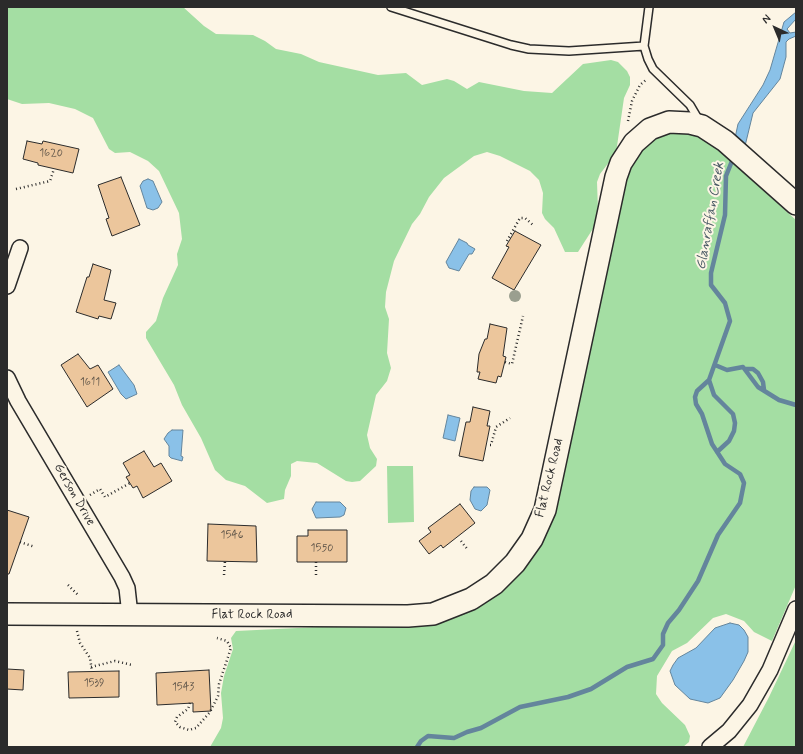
<!DOCTYPE html>
<html>
<head>
<meta charset="utf-8">
<style>
  body { margin:0 }
  #map { position:relative; width:803px; height:754px; overflow:hidden; background:#fcf5e5; font-family:Mynerve,sans-serif }
  canvas { display:block }
  .frame { position:absolute; inset:0; border:8px solid #2b2b2b; pointer-events:none }
  .north { position:absolute; left:755px; top:8px; width:40px; height:40px; -webkit-text-stroke:3px #fcf5e5; paint-order:stroke; rotate:316deg; font-size:11px; font-weight:700; line-height:16px; text-align:center; color:#2b2b2b }
  .north::after { content:''; display:block; margin:auto; width:14px; height:18px; background:#2b2b2b; clip-path:polygon(50% 0,100% 100%,50% 72%,0 100%) }
</style>
</head>
<body>
<div id="map">
<canvas width="803" height="754"></canvas>
<div class="frame"></div>
<div class="north">N</div>
</div>
<script>
const ctx = document.querySelector('canvas').getContext('2d');
ctx.lineJoin = 'round';
function paint(path, color) { ctx.fillStyle = color; ctx.fill(path, 'evenodd'); }
const toPath = rows => new Path2D(rows.map(r => 'M' + r).join(''));
function stroke(path, color, width, dash) { ctx.strokeStyle = color; ctx.lineWidth = width; ctx.lineCap = dash ? 'butt' : 'round'; ctx.setLineDash(dash || []); ctx.stroke(path); }
function drawText(font, color, halo, rows, align = 'center') {
  ctx.font = font + ' Mynerve,sans-serif'; ctx.lineWidth = 4; ctx.setLineDash([]); ctx.textBaseline = 'middle'; ctx.strokeStyle = halo; ctx.fillStyle = color; for (const [text, x, y, turn = 0] of rows) {
    ctx.save(); ctx.translate(x, y); ctx.rotate((+turn || 0) * Math.PI / 180); ctx.textAlign = isNaN(turn) ? turn : align; if (halo) ctx.strokeText(text, 0, 0); ctx.fillText(text, 0, 0); ctx.restore();
  }
}
const green = toPath([
  [7,7,183,7,204,26,216,34,253,35,265,41,276,49,301,54,319,62,378,75,406,73,422,85,447,79,454,81,467,89,479,82,524,91,552,93,583,64,611,60,618,62,627,71,630,77,630,85,624,98,616,153,600,174,597,182,598,210,596,224,578,252,565,252,554,228,545,219,542,213,543,193,539,180,530,171,500,156,487,152,474,156,444,178,429,197,420,214,412,224,394,261,386,292,385,307,389,319,387,353,391,368,387,381,376,395,367,435,370,448,377,459,376,466,360,481,352,482,346,481,317,463,297,461,291,464,291,476,285,490,284,499,267,503,245,486,226,480,215,470,201,438,182,405,174,385,146,338,146,332,156,321,163,298,178,265,177,254,182,239,179,213,159,171,148,161,130,152,115,153,109,149,93,118,75,109,49,103,22,104,7,99],
  [682,132,694,134,714,146,796,220,796,585,772,641,754,632,744,621,726,614,713,618,687,643,672,651,657,676,656,694,662,703,685,725,690,736,689,742,683,747,210,747,221,728,223,718,221,693,224,676,233,649,231,638,236,631,441,621,476,609,521,571,536,553,562,482,629,169,638,153,649,142,667,134],
  [387,466,413,466,414,522,388,523],
  [796,640,796,747,743,747,769,697]
]);
const water = toPath([
  [796,12,796,19,787,29,790,33,796,32,796,36,789,39,786,42,786,57,780,79,753,113,745,146,735,138,738,124,763,85,770,70,784,22,796,12],
  [148,179,153,181,162,202,158,208,153,210,147,208,140,186,143,181,148,179],
  [459,239,467,243,468,245,475,249,472,254,469,254,459,271,449,268,446,262,459,239],
  [119,365,134,385,137,394,126,399,121,394,108,372,119,365],
  [448,415,460,418,455,441,443,438,448,415],
  [172,430,183,430,181,456,183,457,182,461,171,458,169,456,169,446,164,439,168,433,172,430],
  [474,487,487,487,490,490,487,505,481,511,475,509,470,500,471,491,474,487],
  [316,502,340,502,346,508,344,515,340,517,316,518,312,509,316,502],
  [730,623,739,625,744,630,748,637,748,652,744,661,733,680,720,698,708,703,690,699,675,685,670,671,673,665,678,658,696,648,715,628,730,623]
]);
const stream = toPath([
  [715,365,727,370,743,367,758,387,779,400,796,405],
  [745,369,753,369,758,373,763,382,764,390],
  [709,380,714,395,733,414,735,423,734,431,729,441,717,452],
  [417,747,421,741,428,736,454,738,467,732,481,728,520,707,568,697,591,689,627,667,653,659,663,645,663,634,668,623,679,610,698,581,718,535,740,503,744,483,740,474,725,464,712,444,702,414,696,404,695,397,697,391,709,380,730,321,725,303,711,285,711,273,725,215,726,176,734,156]
]);
const building = toPath([
  [27,141,42,144,43,141,79,149,73,173,38,165,38,163,23,159,27,141],
  [121,177,140,225,112,236,106,219,109,218,98,185,121,177],
  [515,231,541,245,514,290,492,278,509,247,506,246,515,231],
  [93,264,111,270,104,300,116,303,111,319,99,316,98,319,76,312,87,277,89,277,93,264],
  [490,324,507,328,503,356,506,357,501,377,498,376,496,383,478,379,480,372,477,372,479,354,485,339,487,339,490,324],
  [78,354,90,369,98,365,113,389,87,407,61,365,78,354],
  [473,407,490,411,487,426,490,426,483,461,459,456,466,422,470,422,473,407],
  [144,451,154,467,161,463,172,481,143,498,137,486,133,488,126,477,130,475,123,463,144,451],
  [460,504,475,523,443,548,441,545,429,554,419,541,431,532,428,528,460,504],
  [7,510,29,517,9,574,7,574,7,510],
  [208,524,256,526,257,562,207,561,208,524],
  [308,530,347,530,347,562,297,562,297,536,308,536,308,530],
  [7,669,24,670,23,690,7,689,7,669],
  [209,670,211,711,193,712,193,703,157,705,156,673,209,670],
  [119,671,119,697,69,698,68,672,119,671]
]);
const path = toPath([
  [628,121,632,101,640,85,647,79],
  [16,189,50,181,54,169],
  [507,241,520,218,525,218,533,225],
  [505,362,512,364,523,316],
  [490,445,491,445,496,427,510,418],
  [90,495,100,489,105,497,130,483],
  [461,541,468,550],
  [20,542,35,547],
  [316,562,316,575],
  [224,575,225,561],
  [68,585,79,596],
  [77,631,80,643,90,658,92,671],
  [91,667,115,661,132,665],
  [190,703,188,709,177,717,175,722,180,727,189,730,196,728,210,712,218,696,219,684,231,648,227,641,217,638]
]);
const lane = toPath([
  [391,7,511,45,529,49,569,51,644,46],
  [649,7,644,46,648,59,653,69,690,105,700,122]
]);
const street = toPath([
  [7,286,20,248],
  [7,378,18,401,122,577,127,588,130,615],
  [710,747,729,731,750,705,770,670,796,609]
]);
const secondary = toPath([
  [7,614,408,616,433,614,471,599,494,584,515,563,532,539,545,510,616,177,621,163,634,143,650,129,669,122,690,123,702,126,725,141,796,204]
]);
const trees = [
  [515,296]
];
const numberNames = [
  ["1620",51,154],
  ["1611",90,383],
  ["1546",232,536],
  ["1550",322,549],
  ["1539",94,684],
  ["1543",183,688]
];
const streetNames = [
  ["Flat Rock Road",550,478,-76],
  ["Gerson Drive",74,495,60],
  ["Flat Rock Road",252,615]
];
const waterNames = [
  ["Glanraffan Creek",711,216,-80]
];
paint(green, '#a4dea3');
paint(water, '#8ac1e8');
stroke(water, '#64859c', 1);
stroke(stream, '#64859c', 4.5);
paint(building, '#ecc69c');
stroke(building, '#2b2b2b', 1);
stroke(lane, '#2b2b2b', 10);
stroke(street, '#2b2b2b', 18);
stroke(secondary, '#2b2b2b', 24);
stroke(path, '#2b2b2b', 2.5, [1, 3]);
stroke(lane, '#fcf5e5', 7);
stroke(street, '#fcf5e5', 15);
stroke(secondary, '#fcf5e5', 21);
ctx.fillStyle = '#9a9f8f';
for (const [x, y] of trees) { ctx.beginPath(); ctx.arc(x, y, 6, 0, 2 * Math.PI); ctx.fill(); }
drawText('11px', '#5b5247', null, numberNames);
drawText('13px', '#2b2b2b', '#fcf5e5', streetNames);
drawText('italic 14px', '#485864', '#fcf5e5', waterNames);
</script>
</body>
</html>
